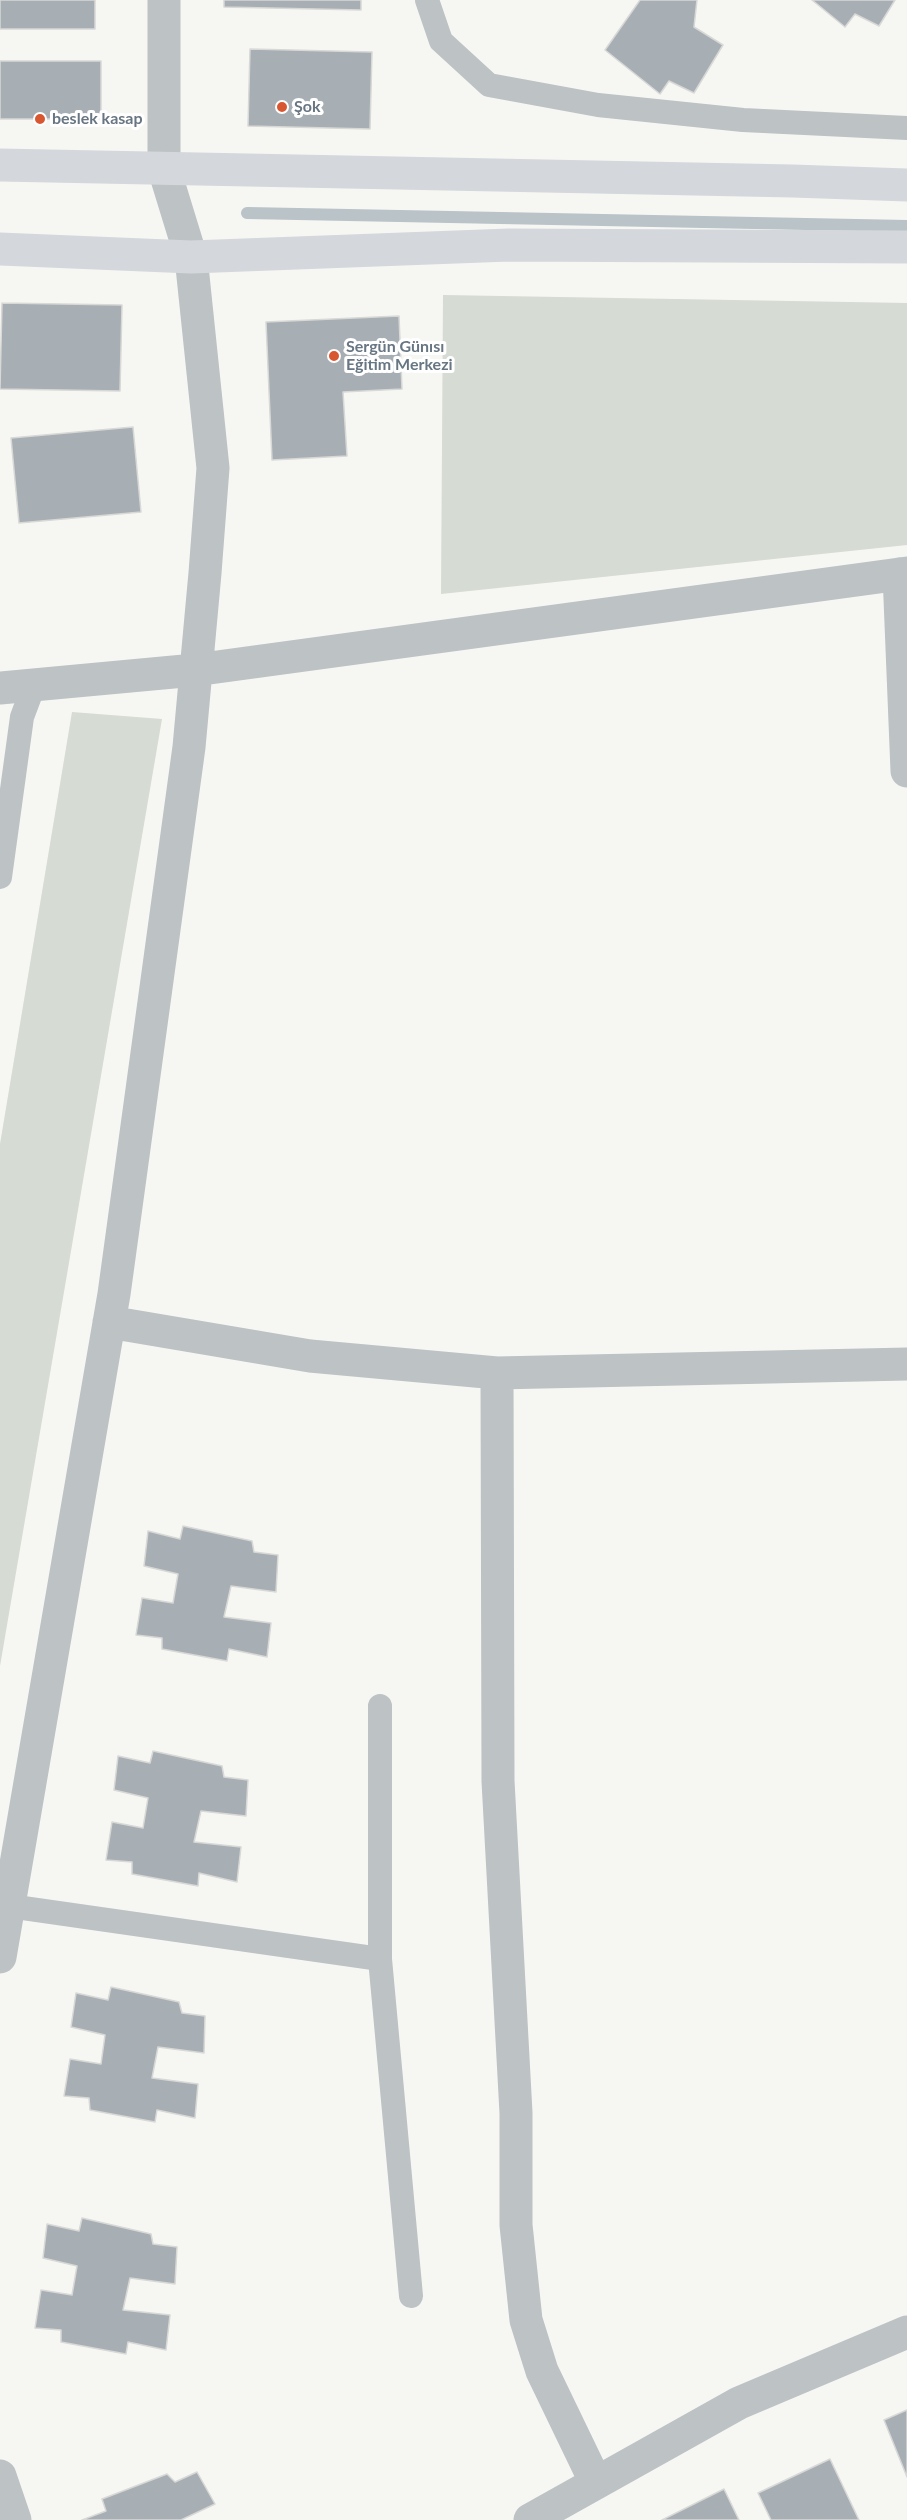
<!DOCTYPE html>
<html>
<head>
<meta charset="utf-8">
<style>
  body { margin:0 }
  canvas { display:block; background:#f6f6f3 }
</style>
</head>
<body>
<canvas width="907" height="2520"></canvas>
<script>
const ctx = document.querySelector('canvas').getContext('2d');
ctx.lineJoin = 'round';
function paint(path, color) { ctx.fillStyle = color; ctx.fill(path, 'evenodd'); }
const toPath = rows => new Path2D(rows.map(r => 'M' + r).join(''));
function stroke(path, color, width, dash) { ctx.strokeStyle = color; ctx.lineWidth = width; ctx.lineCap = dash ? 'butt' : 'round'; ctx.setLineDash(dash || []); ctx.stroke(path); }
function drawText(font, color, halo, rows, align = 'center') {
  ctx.font = font + ' Lato,sans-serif'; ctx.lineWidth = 6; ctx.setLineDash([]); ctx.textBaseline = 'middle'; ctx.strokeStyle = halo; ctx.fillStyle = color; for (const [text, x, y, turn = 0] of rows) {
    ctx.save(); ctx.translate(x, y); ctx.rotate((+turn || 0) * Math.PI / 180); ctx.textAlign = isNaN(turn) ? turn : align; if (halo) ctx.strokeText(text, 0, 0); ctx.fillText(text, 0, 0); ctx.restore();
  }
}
const green = toPath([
  [443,295,907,303,907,545,441,594],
  [72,712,162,719,0,1666,0,1144]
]);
const stream = toPath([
  [247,213,907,226]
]);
const building = toPath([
  [0,0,95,0,95,29,0,29,0,0],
  [224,0,361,0,361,10,224,7,224,0],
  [640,0,697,0,694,27,723,45,694,93,669,81,660,94,605,50,640,0],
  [812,0,895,0,879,26,855,14,845,27,812,0],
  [250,49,372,52,370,129,248,126,250,49],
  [0,61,101,61,101,119,0,119,0,61],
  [2,303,122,305,120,391,0,389,2,303],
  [399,316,402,389,343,392,347,456,272,460,266,322,399,316],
  [133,427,141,512,19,523,11,438,133,427],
  [183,1526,252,1541,254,1552,278,1555,276,1592,231,1586,224,1617,271,1623,267,1657,229,1649,227,1661,162,1649,162,1638,136,1635,142,1598,173,1603,178,1574,144,1566,148,1531,180,1539,183,1526],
  [153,1751,222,1766,224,1777,248,1780,246,1816,201,1811,194,1842,241,1847,237,1882,199,1873,198,1886,132,1874,132,1862,106,1860,112,1822,143,1828,148,1798,114,1790,118,1756,150,1763,153,1751],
  [111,1987,179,2002,182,2013,205,2016,204,2053,158,2047,152,2078,198,2084,195,2118,157,2110,155,2122,90,2110,89,2098,64,2096,70,2059,101,2064,105,2035,71,2027,76,1993,108,2000,111,1987],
  [82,2218,151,2234,153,2244,177,2247,175,2284,130,2278,123,2310,170,2315,166,2350,128,2342,126,2354,61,2342,61,2330,35,2328,41,2290,72,2295,77,2266,43,2258,47,2224,79,2231,82,2218],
  [907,2410,907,2477,884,2420,907,2410],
  [830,2459,859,2520,771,2520,758,2493,830,2459],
  [197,2472,215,2504,181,2520,82,2520,106,2511,102,2499,167,2474,175,2482,197,2472],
  [724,2489,739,2520,662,2520,724,2489]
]);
const lane = toPath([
  [427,0,441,41,489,85,598,105,743,120,907,128],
  [0,877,22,717,34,685],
  [380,1706,380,1959,411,2296],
  [9,1906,380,1959]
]);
const street = toPath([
  [899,574,907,771],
  [0,688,195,670,907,573],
  [109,1322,310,1356,497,1373,907,1364],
  [497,1373,498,1781,516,2113,516,2225,526,2320,542,2371,596,2483],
  [0,1957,114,1294,189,747,205,573,213,468,191,257,164,169,164,0],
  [0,2476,15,2520],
  [530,2520,739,2403,907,2332]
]);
const secondary = toPath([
  [0,165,793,181,907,185],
  [0,249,191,257,509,245,907,247]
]);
const markers = [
  [282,107,6,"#d85731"],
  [40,119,6,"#d85731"],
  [334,356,6,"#d85731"]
];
const poiNames = [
  ["Şok",294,107],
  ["beslek kasap",52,119],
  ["Sergün Günısı",346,347],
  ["Eğitim Merkezi",346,365]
];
paint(green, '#d6dbd3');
stroke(stream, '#b9c3c8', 12);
paint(building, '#a7afb4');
stroke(building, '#d8d8d6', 1.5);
stroke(lane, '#bdc2c5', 24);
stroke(street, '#bdc2c5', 33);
stroke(secondary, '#d4d8dc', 33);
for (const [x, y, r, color] of markers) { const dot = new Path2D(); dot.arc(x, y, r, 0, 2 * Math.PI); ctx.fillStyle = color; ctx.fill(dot); stroke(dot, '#fff', 2); }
drawText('bold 16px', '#677682', '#fff', poiNames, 'left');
</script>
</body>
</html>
